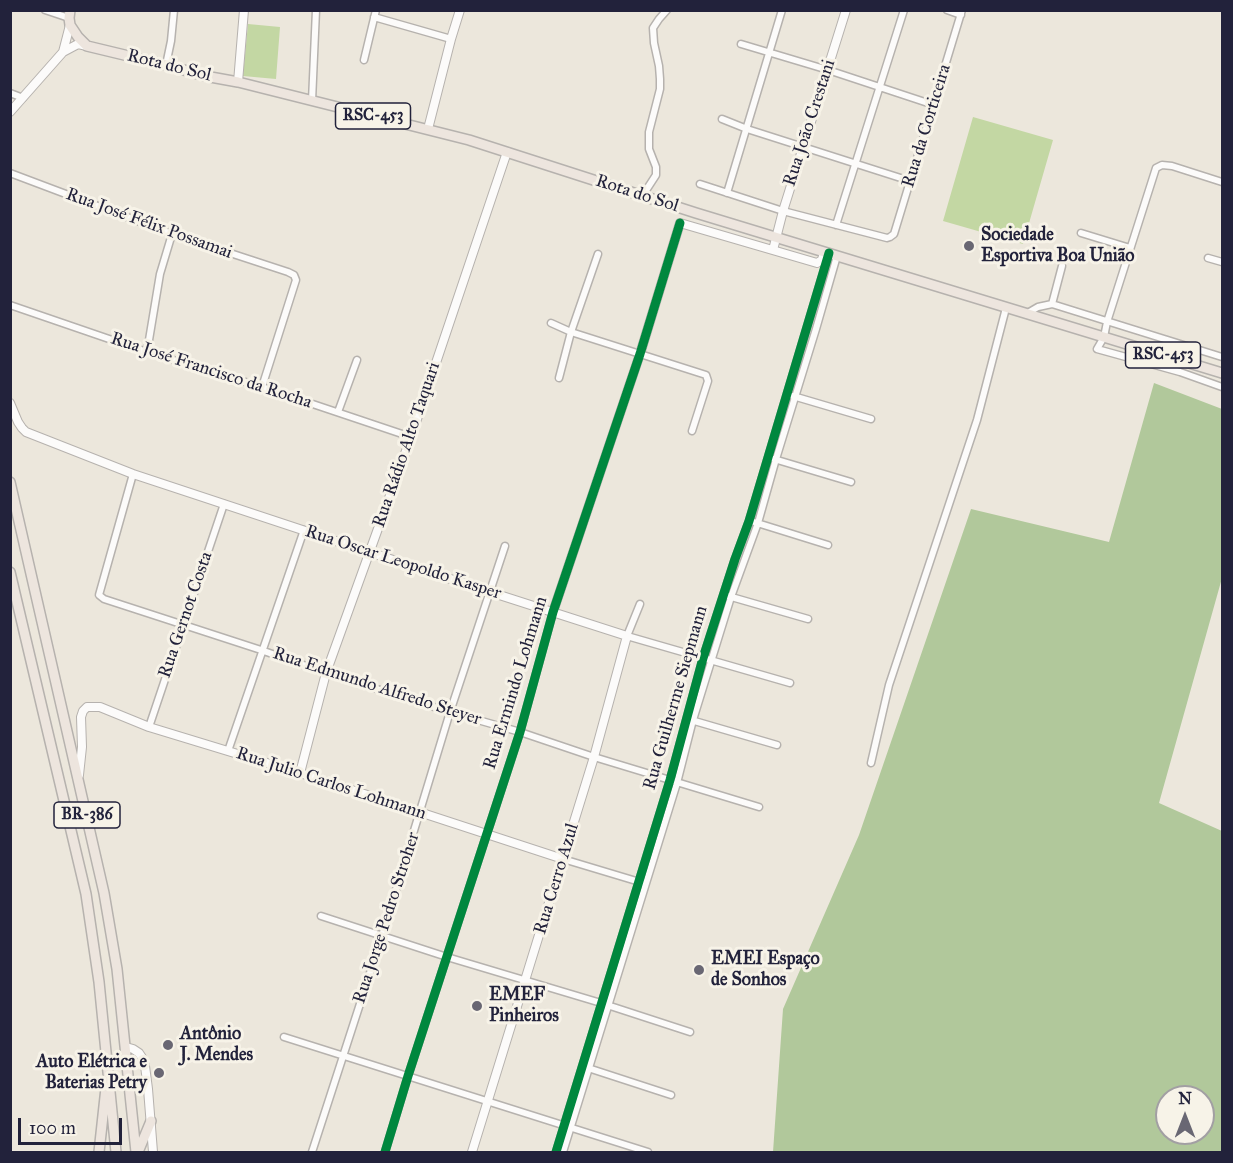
<!DOCTYPE html>
<html>
<head>
<meta charset="utf-8">
<style>
  body { margin:0 }
  #map { position:relative; width:1233px; height:1163px; overflow:hidden; background:#ece7dc; font-family:"IM FELL Great Primer",serif }
  canvas { display:block }
  .frame { position:absolute; inset:0; border:12px solid #22223b; pointer-events:none }
  .north { position:absolute; left:1155px; top:1085px; width:60px; height:60px; box-sizing:border-box; background:#f7f3e8; border:2px solid #a29fa3; border-radius:50%; rotate:0deg; font-size:16px; font-weight:700; line-height:24px; text-align:center; color:#22223b }
  .north::after { content:''; display:block; margin:auto; width:21px; height:27px; background:#696773; clip-path:polygon(50% 0,100% 100%,50% 72%,0 100%) }
  .scale { position:absolute; left:18px; top:1118px; width:104px; height:27px; box-sizing:border-box; border:3px solid #22223b; border-top:0; padding-left:8px; font-size:18px; line-height:21px; white-space:nowrap; color:#22223b; -webkit-text-stroke:4px #f7f3e8; paint-order:stroke }
</style>
</head>
<body>
<div id="map">
<canvas width="1233" height="1163"></canvas>
<div class="frame"></div>
<div class="north">N</div>
<div class="scale">100 m</div>
</div>
<script>
const ctx = document.querySelector('canvas').getContext('2d');
ctx.lineJoin = 'round';
function paint(path, color) { ctx.fillStyle = color; ctx.fill(path, 'evenodd'); }
const toPath = rows => new Path2D(rows.map(r => 'M' + r).join(''));
function stroke(path, color, width, dash) { ctx.strokeStyle = color; ctx.lineWidth = width; ctx.lineCap = dash ? 'butt' : 'round'; ctx.setLineDash(dash || []); ctx.stroke(path); }
function drawText(font, color, halo, rows, align = 'center') {
  ctx.font = font + ' "IM FELL Great Primer",serif'; ctx.lineWidth = 6; ctx.setLineDash([]); ctx.textBaseline = 'middle'; ctx.strokeStyle = halo; ctx.fillStyle = color; for (const [text, x, y, turn = 0] of rows) {
    ctx.save(); ctx.translate(x, y); ctx.rotate((+turn || 0) * Math.PI / 180); ctx.textAlign = isNaN(turn) ? turn : align; if (halo) ctx.strokeText(text, 0, 0); ctx.fillText(text, 0, 0); ctx.restore();
  }
}
const green = toPath([
  [248,24,280,27,276,79,243,76],
  [973,117,1053,140,1023,244,943,221]
]);
const forest = toPath([
  [1154,383,1222,409,1222,578,1159,803,1222,831,1222,1152,773,1152,783,1009,859,835,971,509,1109,542],
  [1167,1097,1203,1097,1203,1133,1167,1133]
]);
const minor = toPath([
  [45,10,69,18],
  [947,10,961,15],
  [374,17,451,39],
  [741,44,828,70,934,105],
  [364,60,376,10],
  [166,65,171,41,174,10],
  [10,93,23,98],
  [312,101,316,10],
  [722,119,747,129,910,181],
  [10,173,172,234,288,272,294,275,296,280,262,387],
  [1222,182,1172,166,1162,165,1156,168,1107,322,1104,337,1097,349,1180,372,1222,387],
  [700,184,783,211,887,238,890,237,894,234,962,10],
  [727,193,782,10],
  [643,195,656,175,656,167,649,149,649,132,660,89,660,79,659,66,654,43,653,28,659,19,667,10],
  [836,225,904,10],
  [1081,233,1130,248],
  [1208,258,1222,262],
  [1052,304,1062,266],
  [10,305,147,352,262,387,411,437],
  [1026,314,1038,307,1052,304,1222,357],
  [551,323,571,332,706,375,708,381,692,431],
  [147,352,160,274,172,234],
  [559,378,571,332,598,254],
  [793,396,871,419],
  [338,412,357,360],
  [774,459,851,482],
  [133,474,99,595,104,599,261,650,326,673,450,712,520,732,594,757,759,807],
  [754,522,828,545],
  [728,596,808,619],
  [640,604,627,636,790,683],
  [691,720,777,745],
  [149,727,224,504],
  [228,751,304,530],
  [871,763,889,685,977,420,1006,308],
  [563,859,643,883],
  [321,916,447,957,601,1003,690,1032],
  [284,1037,648,1152],
  [585,1067,671,1095],
  [312,1152,382,936,450,712,505,546],
  [385,1152,408,1076,520,732,553,612],
  [556,1152,670,780,703,658,735,559,749,521,829,253],
  [563,1152,677,783,693,720,731,597,758,523,776,459,816,329,837,256]
]);
const tertiary = toPath([
  [63,52,70,25],
  [238,82,244,10],
  [10,112,63,52,78,44,87,46],
  [428,129,451,39,460,10],
  [680,223,817,263,822,260,824,252],
  [773,250,783,211,846,10],
  [10,403,18,422,22,428,26,432,133,474,490,592,627,636,594,757,472,1152],
  [553,612,640,354,680,223],
  [300,773,326,673,411,437,507,152],
  [79,775,82,747,81,717,83,711,87,707,100,707,149,727,300,773,563,859],
  [126,1047,133,1049,139,1053,143,1059,145,1066,148,1089,153,1152]
]);
const trunk = toPath([
  [70,10,69,18,70,25,78,37,87,46,166,65,205,76,238,82,469,140,696,213,1222,373],
  [10,482,104,893,117,969,136,1152],
  [10,572,86,894,99,982,116,1152],
  [99,1152,106,1088],
  [138,1152,151,1121]
]);
const cycleway = toPath([
  [385,1152,408,1076,520,732,553,612,640,354,680,223],
  [556,1152,670,780,703,658,735,559,749,521,829,253]
]);
const markers = [
  [969,246,6,"#696773"],
  [699,970,6,"#696773"],
  [477,1006,6,"#696773"],
  [168,1045,6,"#696773"],
  [159,1073,6,"#696773"]
];
const shields = [
  [373,116,75],
  [1163,355,75],
  [87,815,66]
];
const shieldNames = [
  ["RSC-453",373,116],
  ["RSC-453",1163,355],
  ["BR-386",87,815]
];
const streetNames = [
  ["Rota do Sol",169,66,14],
  ["Rua João Crestani",810,123,-72],
  ["Rua da Corticeira",927,126,-73],
  ["Rota do Sol",637,194,18],
  ["Rua José Félix Possamai",149,224,20],
  ["Rua José Francisco da Rocha",211,371,18],
  ["Rua Rádio Alto Taquari",407,445,-71],
  ["Rua Oscar Leopoldo Kasper",403,563,18],
  ["Rua Gernot Costa",186,615,-71],
  ["Rua Ermindo Lohmann",516,683,-73],
  ["Rua Edmundo Alfredo Steyer",377,687,18],
  ["Rua Guilherme Siepmann",676,698,-74],
  ["Rua Julio Carlos Lohmann",331,784,18],
  ["Rua Cerro Azul",557,879,-73],
  ["Rua Jorge Pedro Stroher",387,918,-72]
];
const poiNames = [
  ["Sociedade",981,236],
  ["Esportiva Boa União",981,257],
  ["EMEI Espaço",711,960],
  ["de Sonhos",711,981],
  ["EMEF",489,996],
  ["Pinheiros",489,1017],
  ["Antônio",180,1035],
  ["J. Mendes",180,1056],
  ["Auto Elétrica e",147,1063,"right"],
  ["Baterias Petry",147,1084,"right"]
];
paint(green, '#c3d7a3');
paint(forest, '#b1c89b');
stroke(minor, '#b6b2ae', 9);
stroke(tertiary, '#b6b2ae', 10);
stroke(trunk, '#b6b2ae', 12);
stroke(minor, '#fcfbfa', 6);
stroke(tertiary, '#fcfbfa', 8);
stroke(trunk, '#ede5de', 9);
stroke(cycleway, '#00873e', 9);
for (const [x, y, r, color] of markers) { const dot = new Path2D(); dot.arc(x, y, r, 0, 2 * Math.PI); ctx.fillStyle = color; ctx.fill(dot); stroke(dot, '#f7f3e8', 2); }
for (const [x, y, w] of shields) { const box = new Path2D(); box.roundRect(x - w / 2, y - 13, w, 26, 4.5); ctx.fillStyle = '#f7f3e8'; ctx.fill(box); stroke(box, '#22223b', 1.5); }
drawText('bold 16px', '#22223b', null, shieldNames);
drawText('18px', '#22223b', '#f7f3e8', streetNames);
drawText('bold 18px', '#22223b', '#f7f3e8', poiNames, 'left');
</script>
</body>
</html>
